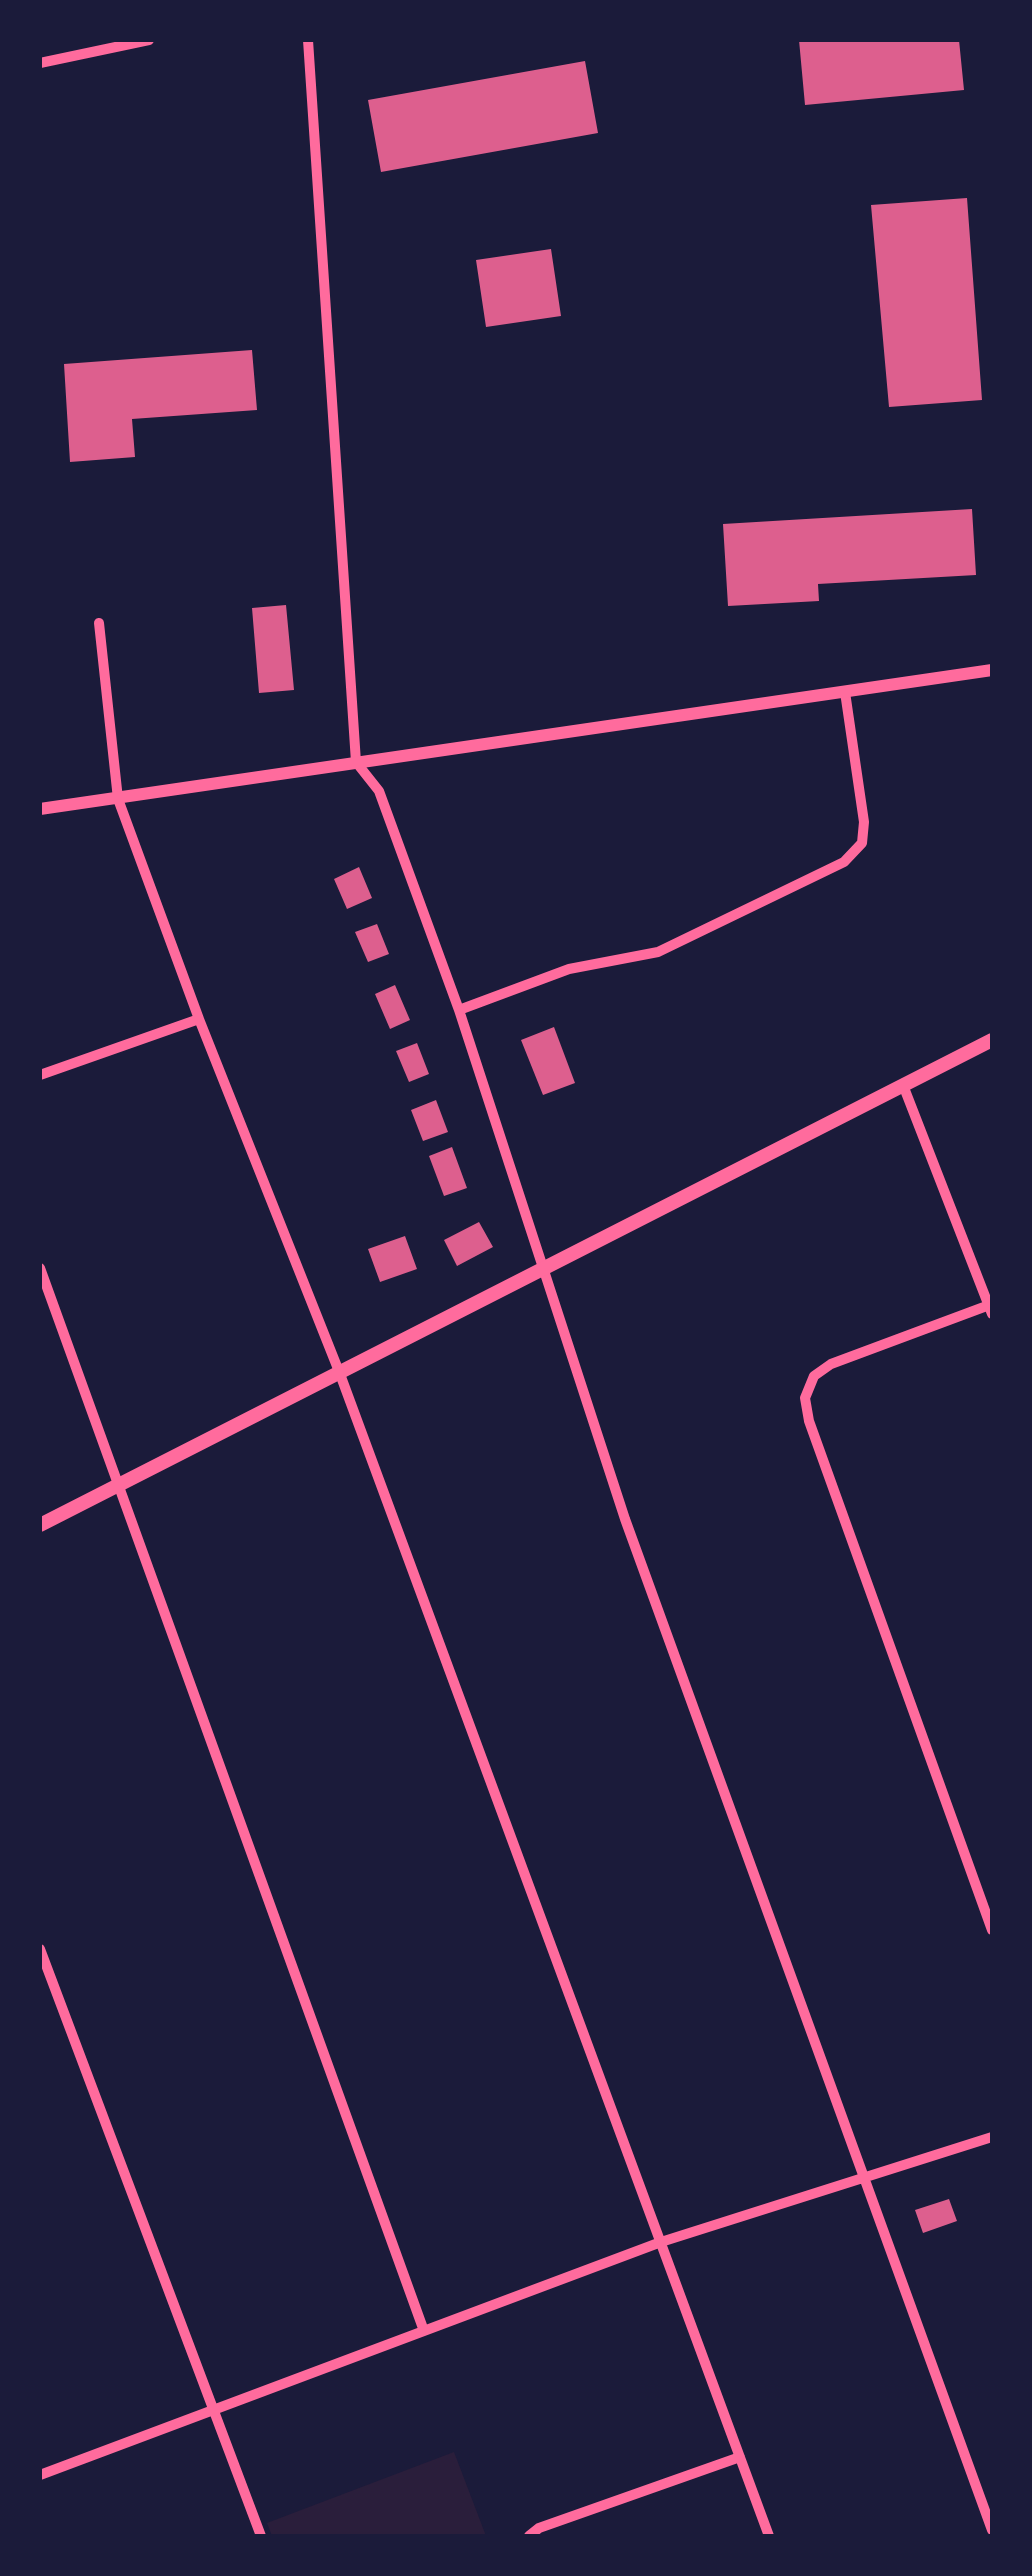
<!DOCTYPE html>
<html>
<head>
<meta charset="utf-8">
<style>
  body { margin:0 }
  #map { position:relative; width:1032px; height:2576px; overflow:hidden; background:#1b1b3a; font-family:"PT Sans",sans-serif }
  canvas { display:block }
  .frame { position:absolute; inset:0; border:42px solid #1b1b3a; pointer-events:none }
</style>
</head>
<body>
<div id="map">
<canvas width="1032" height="2576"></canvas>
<div class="frame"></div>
</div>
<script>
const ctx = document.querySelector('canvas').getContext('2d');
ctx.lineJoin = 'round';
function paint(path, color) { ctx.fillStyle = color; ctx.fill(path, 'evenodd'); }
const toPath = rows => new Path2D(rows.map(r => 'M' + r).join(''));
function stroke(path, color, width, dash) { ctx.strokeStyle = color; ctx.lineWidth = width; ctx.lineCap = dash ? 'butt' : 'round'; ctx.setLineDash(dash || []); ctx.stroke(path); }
const green = toPath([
  [454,2452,486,2536,272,2536,267,2523]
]);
const building = toPath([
  [799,40,959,40,964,90,805,105],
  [585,61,598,133,381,172,368,100],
  [967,198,982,400,889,407,871,205],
  [551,249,561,316,486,327,476,260],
  [252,350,257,410,132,419,135,457,70,462,64,364],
  [972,509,976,575,818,584,819,601,728,606,723,524],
  [286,605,294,690,259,693,252,608],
  [359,867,372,898,347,909,334,879],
  [377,924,389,954,368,962,355,932],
  [395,985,410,1020,390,1029,375,994],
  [554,1027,575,1083,543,1095,521,1040],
  [417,1043,429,1074,409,1082,396,1051],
  [436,1100,448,1132,423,1141,411,1110],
  [452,1147,467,1188,444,1196,429,1156],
  [479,1222,493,1247,457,1266,444,1240],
  [405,1236,417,1269,380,1282,368,1249],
  [949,2199,957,2221,923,2233,915,2210]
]);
const minor = toPath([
  [308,40,356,762,379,791,459,1010,625,1519,992,2530],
  [40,63,149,40],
  [99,623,118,799,199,1019,340,1374,769,2536],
  [459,1010,569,969,658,952,844,862,862,843,864,822,845,692],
  [40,1075,199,1019],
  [903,1085,992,1314],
  [40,1268,424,2331],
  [992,1304,831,1364,814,1376,805,1398,809,1421,992,1930],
  [40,1949,261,2536],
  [40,2475,661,2242,992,2137],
  [529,2536,539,2528,740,2457]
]);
const tertiary = toPath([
  [40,809,992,670]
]);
const secondary = toPath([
  [40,1525,992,1040]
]);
paint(green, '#2a1e3b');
paint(building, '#dd5f8e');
stroke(minor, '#ff6b9d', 10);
stroke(tertiary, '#ff6b9d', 12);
stroke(secondary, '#ff6b9d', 14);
</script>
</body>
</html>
